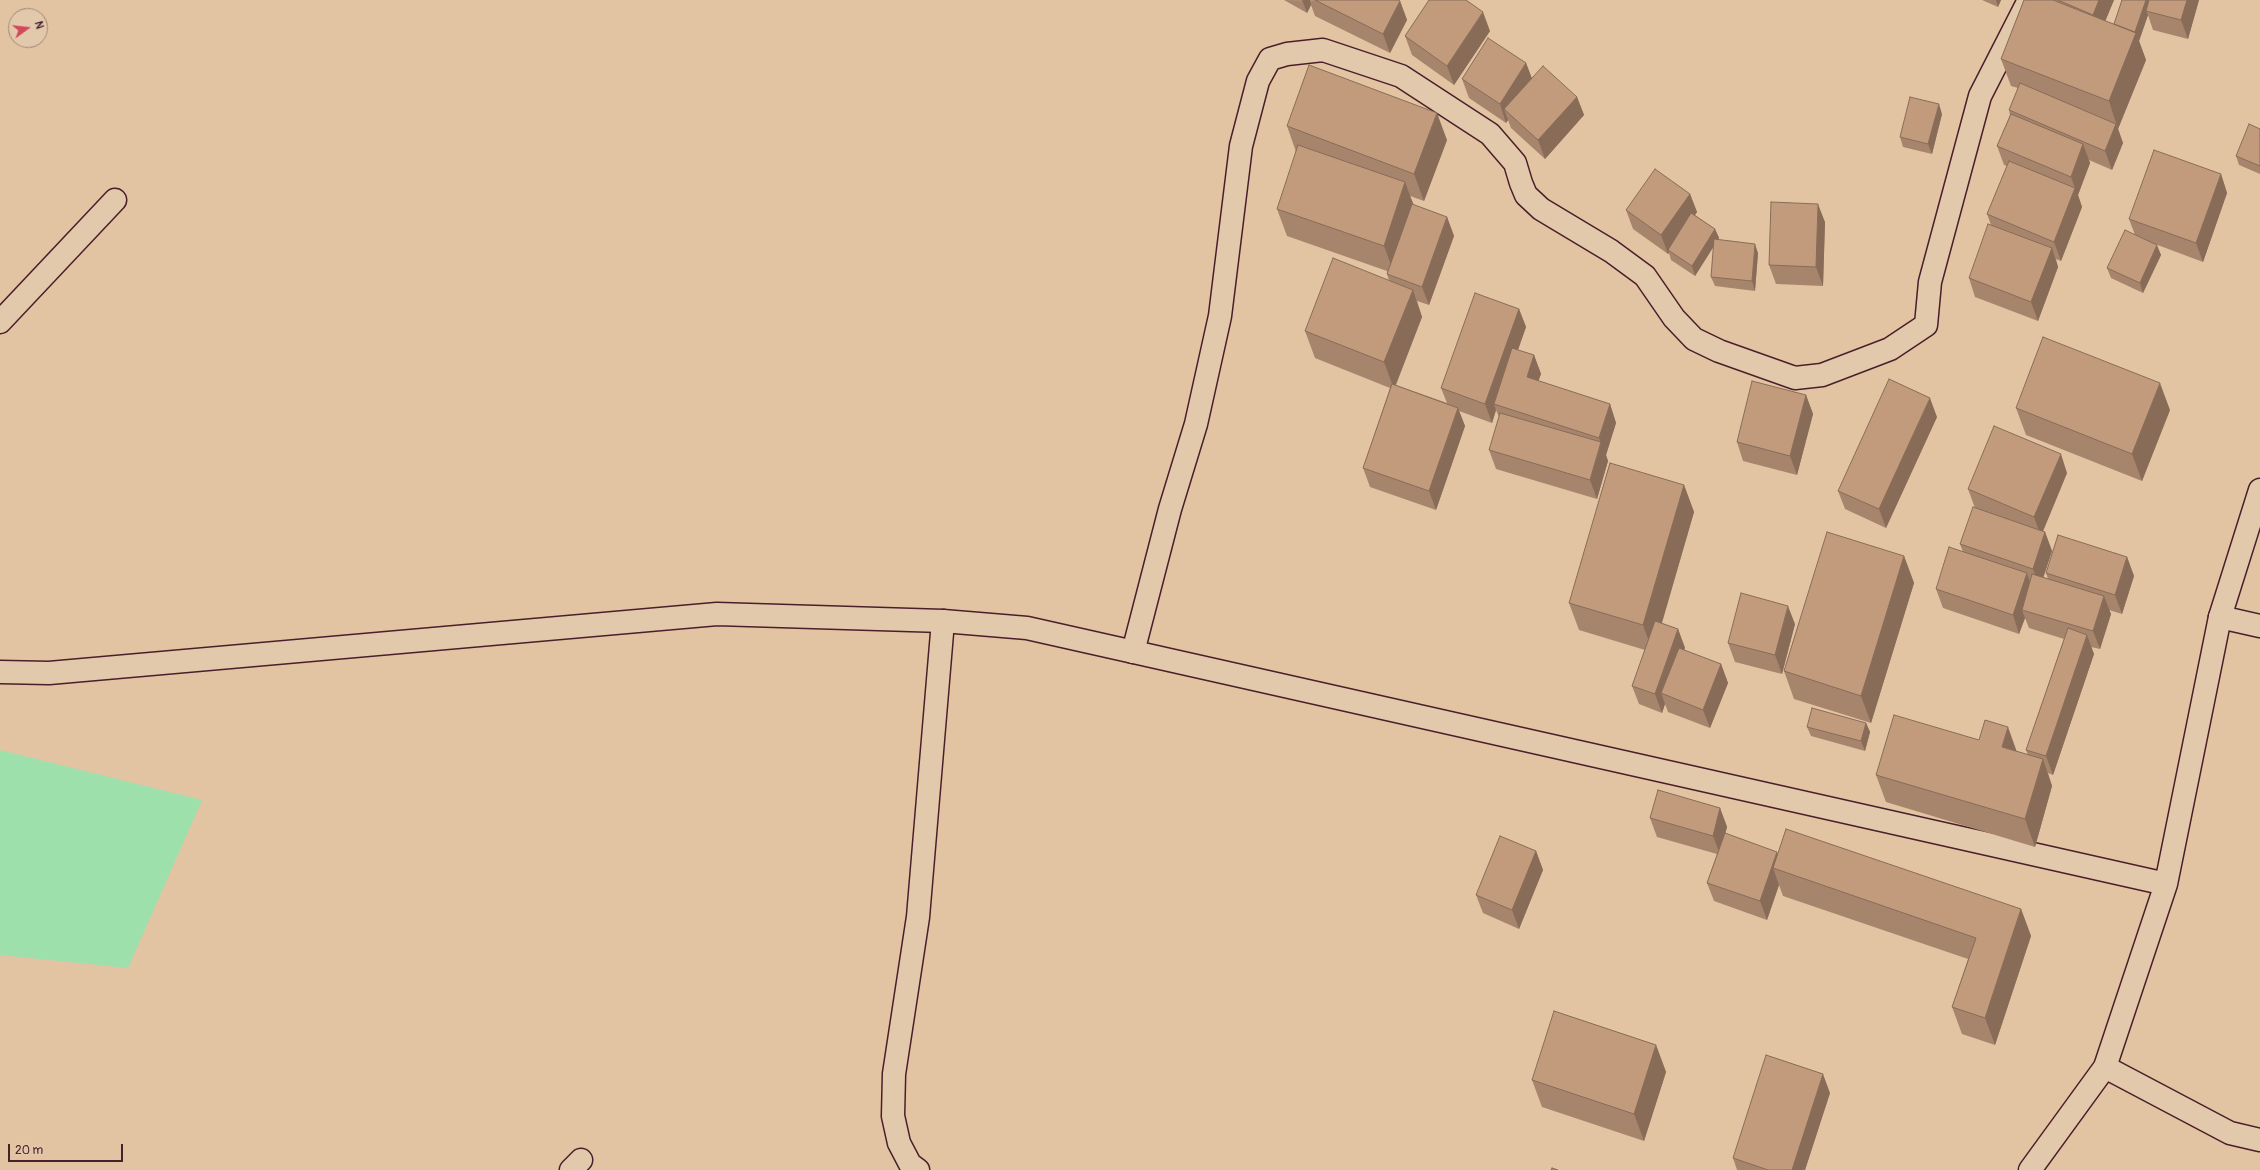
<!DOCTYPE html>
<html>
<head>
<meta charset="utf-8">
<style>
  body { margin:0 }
  #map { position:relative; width:2260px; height:1170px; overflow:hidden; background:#e2c4a3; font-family:Pangolin,sans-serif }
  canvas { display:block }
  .north { position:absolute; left:8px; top:8px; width:40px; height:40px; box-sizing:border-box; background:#e3c9ab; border:1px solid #a68578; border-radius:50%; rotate:75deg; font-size:11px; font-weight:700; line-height:16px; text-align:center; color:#4a1f2b }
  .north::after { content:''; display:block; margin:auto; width:14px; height:18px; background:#d1495b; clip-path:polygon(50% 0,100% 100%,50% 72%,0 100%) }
  .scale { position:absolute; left:8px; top:1144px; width:115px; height:18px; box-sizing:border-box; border:2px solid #4a1f2b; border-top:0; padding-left:5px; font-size:12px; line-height:14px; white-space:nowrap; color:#4a1f2b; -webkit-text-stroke:3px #e3c9ab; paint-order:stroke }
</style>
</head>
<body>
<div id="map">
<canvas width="2260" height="1170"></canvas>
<div class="north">N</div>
<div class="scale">20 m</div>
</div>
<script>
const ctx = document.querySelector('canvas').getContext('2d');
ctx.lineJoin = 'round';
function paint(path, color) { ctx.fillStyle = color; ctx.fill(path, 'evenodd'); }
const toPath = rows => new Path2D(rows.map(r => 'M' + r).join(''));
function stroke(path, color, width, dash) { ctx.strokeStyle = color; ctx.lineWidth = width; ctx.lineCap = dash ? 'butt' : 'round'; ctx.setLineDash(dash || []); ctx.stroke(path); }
const green = toPath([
  [0,750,202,800,128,968,0,955]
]);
const minor = toPath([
  [0,322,115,200],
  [2220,617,2260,626],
  [1133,652,1170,509,1196,424,1220,316,1241,146,1258,81,1270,59,1287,54,1323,50,1401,76,1490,134,1515,163,1521,183,1526,195,1541,209,1611,251,1645,276,1674,318,1694,339,1719,351,1795,378,1822,375,1890,349,1926,325,1930,282,1980,96,2029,0],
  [2105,1067,2230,1133,2260,1140],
  [571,1170,581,1160],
  [918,1170,910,1164,899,1143,893,1116,894,1074,918,917,943,621]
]);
const tertiary = toPath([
  [0,672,49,673,717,614,943,621,1027,628,2166,884],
  [2030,1170,2105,1067,2166,884,2220,617,2260,490]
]);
const wall = toPath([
  [1284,0,1400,1,1407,20,1390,53,1315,16,1311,5,1307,13],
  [1982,0,2001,0,1998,7],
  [2024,0,2114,0,2105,21,2114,24,2122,0,2199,0,2188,39,2153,30,2148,15,2139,41,2146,60,2118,129,2118,128,2123,143,2112,170,2089,160,2090,163,2078,195,2082,207,2061,261,2056,259,2058,267,2038,321,1975,297,1969,278,1991,225,1987,214,2007,166,2004,165,1997,146,2010,115,2009,110,2018,88,2011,86,2001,59],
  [1490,31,1454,85,1412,55,1405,36],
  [1526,63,1532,78,1577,97,1584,115,1545,159,1511,128,1508,120,1506,123,1469,98,1462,79],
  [1942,114,1932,154,1903,147,1900,137],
  [1287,126,1447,140,1424,201,1410,196,1414,205,1447,217,1454,236,1429,305,1417,301,1422,317,1396,385,1447,403,1441,388,1519,309,1526,327,1518,350,1534,355,1541,374,1538,381,1610,404,1616,423,1606,455,1608,461,1597,499,1496,469,1489,450,1499,417,1496,410,1492,423,1459,411,1465,426,1436,510,1370,487,1363,468,1390,388,1315,358,1305,331,1389,281,1387,274,1387,271,1287,236,1277,209,1296,152],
  [2260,129,2260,174,2239,165,2236,156],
  [2221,174,2227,193,2203,262,2155,244,2161,255,2143,293,2111,278,2107,268,2135,235,2129,219],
  [1690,194,1697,212,1695,215,1715,229,1719,238,1718,240,1758,253,1755,291,1715,286,1711,277,1714,246,1695,276,1671,260,1669,253,1668,254,1633,229,1626,210],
  [1825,222,1823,286,1776,284,1769,265],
  [1806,395,1813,414,1797,475,1743,461,1737,442],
  [2016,408,2170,410,2142,481,2026,435],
  [1937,417,1886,528,1845,509,1838,491],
  [2067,473,2043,531,2045,532,2052,551,2043,577,2048,579,2046,573,2127,557,2134,576,2122,614,2109,610,2111,614,2100,649,2091,647,2094,654,2053,775,2048,773,2052,786,2035,847,1886,802,1876,775,2017,751,2028,755,2026,750,2064,639,2029,628,2025,618,2019,634,1943,608,1936,589,1963,552,1960,544,1975,508,1968,489],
  [1684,485,1694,512,1662,623,1678,629,1685,648,1684,650,1721,664,1728,683,1710,728,1668,712,1665,704,1662,713,1639,704,1632,686,1645,650,1579,630,1569,603],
  [1904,556,1914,583,1871,723,1794,699,1784,671],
  [1795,624,1782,674,1735,662,1728,643],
  [1866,723,1870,732,1865,751,1811,736,1807,727],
  [1720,808,1727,827,1725,833,1778,854,2021,909,2031,936,1995,1045,1962,1034,1952,1007,1968,959,1783,896,1779,885,1767,920,1714,901,1707,883,1717,854,1657,837,1650,818],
  [1536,851,1543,870,1519,929,1483,913,1476,895],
  [1656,1045,1666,1072,1644,1141,1542,1107,1532,1080],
  [1830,1093,1805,1170,1737,1170,1733,1158]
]);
const shadedWall = toPath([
  [1302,0,1310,0,1311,5,1307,13],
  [1996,0,2001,0,1998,7],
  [2099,0,2114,0,2100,34,2093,15],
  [2146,0,2153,0,2146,11,2148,15,2139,41,2146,60,2118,129,2109,101],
  [2187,0,2199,0,2188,39,2181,20],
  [1400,1,1407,20,1390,53,1383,34],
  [1483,12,1490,31,1454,85,1447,66],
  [1526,63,1533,82,1504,109,1508,120,1506,123,1500,104],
  [1577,97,1584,115,1545,159,1538,140],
  [1939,104,1942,114,1932,154,1928,144],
  [1437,113,1447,140,1424,201,1414,174],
  [2116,124,2123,143,2112,170,2105,151],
  [2083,144,2090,163,2078,195,2082,207,2061,261,2054,242,2075,188,2071,177],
  [2221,174,2227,193,2203,262,2196,243],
  [1405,182,1415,209,1394,273,1384,246],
  [1690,194,1697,212,1669,251,1668,250,1669,253,1668,254,1661,235],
  [1818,204,1825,222,1823,286,1816,267],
  [1447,217,1454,236,1429,305,1422,287],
  [1715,229,1719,238,1695,276,1692,266],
  [1755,244,1758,253,1755,291,1752,281],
  [2157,245,2161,255,2143,293,2140,283],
  [2052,248,2058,267,2038,321,2031,302],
  [1413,290,1422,317,1394,389,1384,362],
  [1519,309,1526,327,1498,406,1494,404,1496,410,1492,423,1485,404],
  [1534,355,1541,374,1533,396,1527,377],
  [2160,383,2170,410,2142,481,2132,454],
  [1806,395,1813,414,1797,475,1790,456],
  [1930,398,1937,417,1886,528,1879,509],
  [1610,404,1616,423,1606,455,1608,461,1597,499,1590,480,1601,444,1599,438],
  [1458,408,1465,426,1436,510,1429,491],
  [2061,454,2067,473,2041,536,2034,517],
  [1684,485,1694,512,1653,653,1643,625],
  [2045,532,2052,551,2040,588,2033,569],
  [1904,556,1914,583,1871,723,1861,696],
  [2127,557,2134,576,2122,614,2115,595],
  [2027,573,2033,592,2022,610,2025,618,2019,634,2013,615],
  [2104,596,2111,614,2100,649,2093,631],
  [1788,606,1795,624,1782,674,1775,655],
  [1678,629,1685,648,1668,696,1661,693,1665,704,1662,713,1655,694],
  [2087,635,2094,654,2053,775,2046,756],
  [1721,664,1728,683,1710,728,1703,710],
  [1866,723,1870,732,1865,751,1861,741],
  [2008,727,2018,755,2002,747],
  [2043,759,2052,786,2035,847,2025,819],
  [1720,808,1727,827,1720,854,1713,836],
  [1536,851,1543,870,1519,929,1512,910],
  [1777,852,1784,871,1773,868,1779,885,1767,920,1760,901],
  [2021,909,2031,936,1995,1045,1985,1018],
  [1656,1045,1666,1072,1644,1141,1634,1114],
  [1823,1074,1830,1093,1805,1170,1792,1170]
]);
const building = toPath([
  [1315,0,1398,0,1400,1,1383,34,1315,0],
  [1429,0,1466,0,1483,12,1447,66,1405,36,1429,0],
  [2024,0,2053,0,2136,33,2109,101,2001,59,2024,0],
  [2058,0,2099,0,2093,15,2058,0],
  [2122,0,2146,0,2135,32,2114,24,2122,0],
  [2149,0,2187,0,2181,20,2146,11,2149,0],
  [1488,38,1526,63,1500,104,1462,79,1488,38],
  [1309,65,1437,113,1414,174,1287,126,1309,65],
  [1543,66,1577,97,1538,140,1504,109,1543,66],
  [2020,83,2116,124,2105,151,2009,110,2020,83],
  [1910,97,1939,104,1928,144,1900,137,1910,97],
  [2011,114,2083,144,2071,177,1997,146,2011,114],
  [2249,124,2260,129,2260,166,2236,156,2249,124],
  [1298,145,1405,182,1384,246,1277,209,1298,145],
  [2154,150,2221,174,2196,243,2129,219,2154,150],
  [2009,161,2075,188,2054,242,1987,214,2009,161],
  [1655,169,1690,194,1661,235,1626,210,1655,169],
  [1771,202,1818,204,1816,267,1769,265,1771,202],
  [1412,204,1447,217,1422,287,1387,274,1412,204],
  [1691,213,1715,229,1692,266,1668,250,1691,213],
  [1988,224,2052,248,2031,302,1969,278,1988,224],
  [2125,230,2157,245,2140,283,2107,268,2125,230],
  [1714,239,1755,244,1752,281,1711,277,1714,239],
  [1333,258,1413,290,1384,362,1305,331,1333,258],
  [1475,293,1519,309,1485,404,1441,388,1475,293],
  [2043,337,2160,383,2132,454,2016,408,2043,337],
  [1512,348,1534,355,1527,377,1610,404,1599,438,1494,404,1512,348],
  [1889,379,1930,398,1879,509,1838,491,1889,379],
  [1752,381,1806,395,1790,456,1737,442,1752,381],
  [1392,384,1458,408,1429,491,1363,468,1392,384],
  [1500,413,1601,442,1590,480,1489,450,1500,413],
  [1994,426,2061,454,2034,517,1968,489,1994,426],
  [1610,463,1684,485,1643,625,1569,603,1610,463],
  [1973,507,2045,532,2033,569,1960,544,1973,507],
  [1827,532,1904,556,1861,696,1784,671,1827,532],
  [2058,535,2127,557,2115,595,2046,573,2058,535],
  [1949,547,2027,573,2013,615,1936,589,1949,547],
  [2032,574,2104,596,2093,631,2022,610,2032,574],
  [1741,593,1788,606,1775,655,1728,643,1741,593],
  [1655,621,1678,629,1655,694,1632,686,1655,621],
  [2068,628,2087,635,2046,756,2026,750,2068,628],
  [1679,648,1721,664,1703,710,1661,693,1679,648],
  [1812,708,1866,723,1861,741,1807,727,1812,708],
  [1894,715,1979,740,1985,720,2008,727,2002,747,2043,759,2025,819,1876,775,1894,715],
  [1658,790,1720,808,1713,836,1650,818,1658,790],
  [1786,829,2021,909,1985,1018,1952,1007,1976,938,1773,868,1786,829],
  [1725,833,1777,852,1760,901,1707,883,1725,833],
  [1500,836,1536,851,1512,910,1476,895,1500,836],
  [1554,1011,1656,1045,1634,1114,1532,1080,1554,1011],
  [1766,1055,1823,1074,1792,1170,1768,1170,1733,1158,1766,1055],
  [1552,1168,1558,1170,1551,1170,1552,1168]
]);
paint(green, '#9ee0ab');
stroke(minor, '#4a1f2b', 25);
stroke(tertiary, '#4a1f2b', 25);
stroke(minor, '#e3c9ab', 22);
stroke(tertiary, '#e3c9ab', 22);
paint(wall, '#a7856c');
paint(shadedWall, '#886c58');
paint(building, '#c29b7d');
stroke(building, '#886c58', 1);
</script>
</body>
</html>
